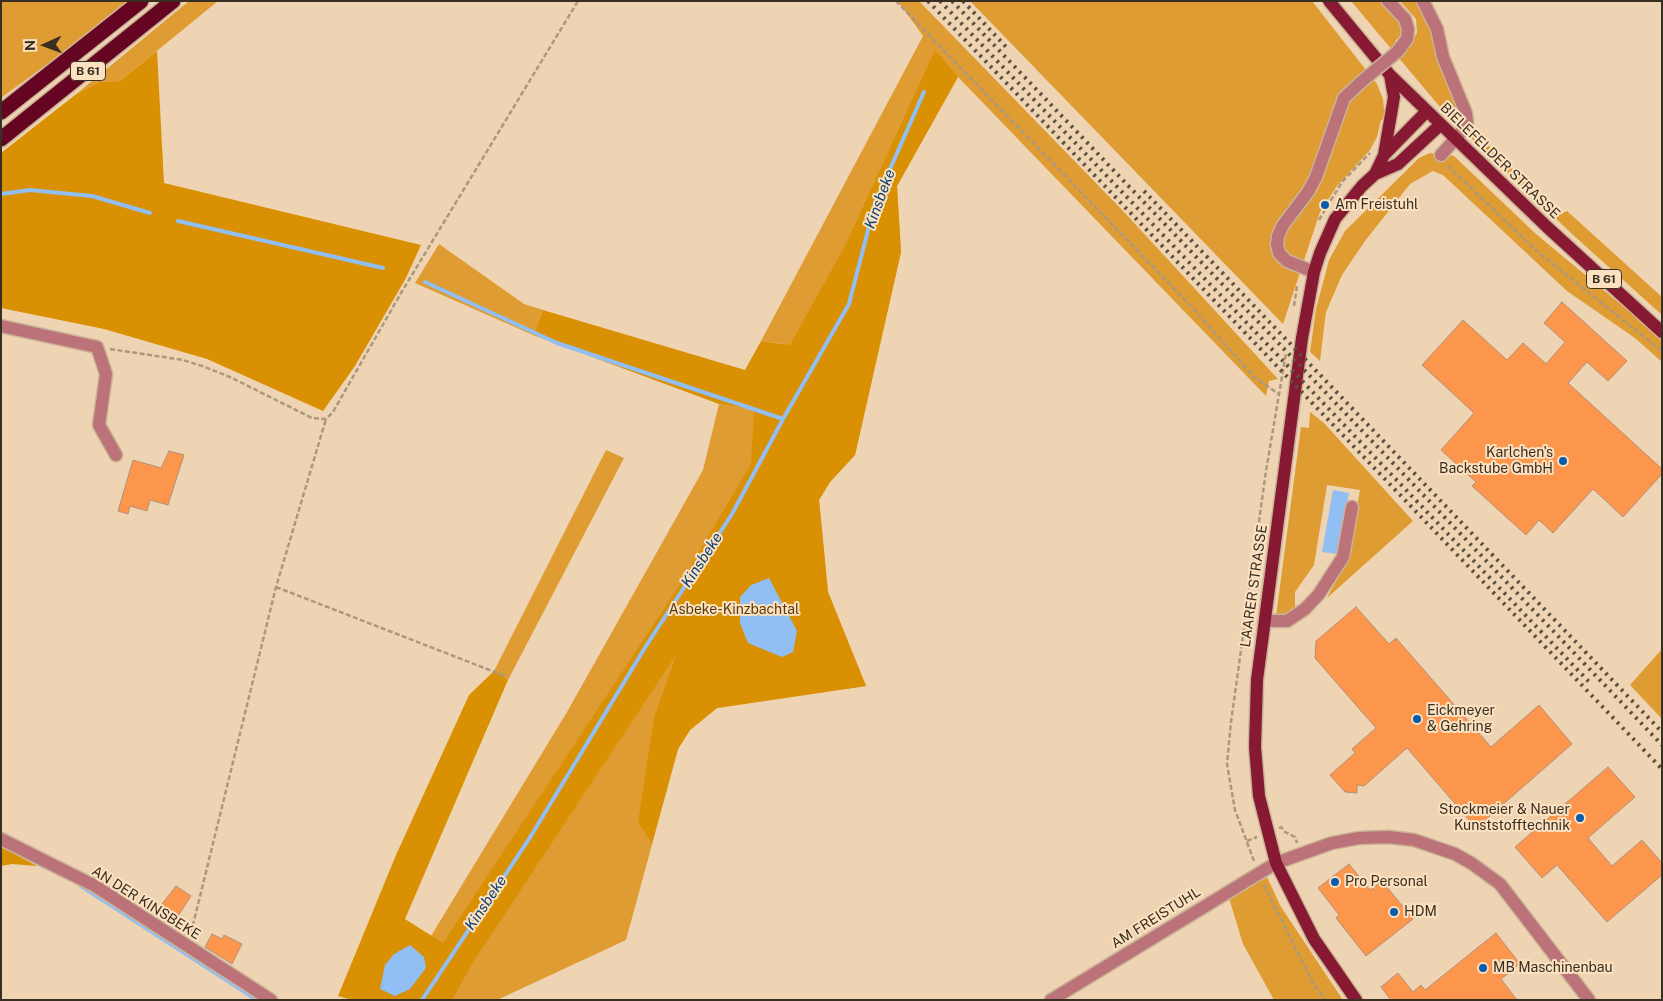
<!DOCTYPE html>
<html>
<head>
<meta charset="utf-8">
<style>
  body { margin:0 }
  #map { position:relative; width:1663px; height:1001px; overflow:hidden; background:#eed4b3; font-family:"Public Sans",sans-serif }
  canvas { display:block }
  .frame { position:absolute; inset:0; border:2px solid #382e21; pointer-events:none }
  .north { position:absolute; left:20px; top:20px; width:50px; height:50px; -webkit-text-stroke:4px #fce1c0; paint-order:stroke; rotate:268deg; font-size:14px; font-weight:700; line-height:20px; text-align:center; color:#382e21 }
  .north::after { content:''; display:block; margin:auto; width:18px; height:22px; background:#382e21; clip-path:polygon(50% 0,100% 100%,50% 72%,0 100%) }
</style>
</head>
<body>
<div id="map">
<canvas width="1663" height="1001"></canvas>
<div class="frame"></div>
<div class="north">N</div>
</div>
<script>
const ctx = document.querySelector('canvas').getContext('2d');
ctx.lineJoin = 'round';
function paint(path, color) { ctx.fillStyle = color; ctx.fill(path, 'evenodd'); }
const toPath = rows => new Path2D(rows.map(r => 'M' + r).join(''));
function stroke(path, color, width, dash) { ctx.strokeStyle = color; ctx.lineWidth = width; ctx.lineCap = dash ? 'butt' : 'round'; ctx.setLineDash(dash || []); ctx.stroke(path); }
function drawText(font, color, halo, rows, align = 'center') {
  ctx.font = font + ' "Public Sans",sans-serif'; ctx.lineWidth = 4; ctx.setLineDash([]); ctx.textBaseline = 'middle'; ctx.strokeStyle = halo; ctx.fillStyle = color; for (const [text, x, y, turn = 0] of rows) {
    ctx.save(); ctx.translate(x, y); ctx.rotate((+turn || 0) * Math.PI / 180); ctx.textAlign = isNaN(turn) ? turn : align; if (halo) ctx.strokeText(text, 0, 0); ctx.fillText(text, 0, 0); ctx.restore();
  }
}
const green = toPath([
  [1,1,127,1,77,42,1,98],
  [189,1,218,1,120,81,99,82,75,95],
  [898,1,919,1,1125,213,1278,379,1269,381,1266,396,958,77,897,186,901,252,855,455,830,482,819,500,828,592,866,686,717,708,690,730,678,749,626,940,497,1000,368,1000,431,936,567,712,703,470,719,404,755,410,784,344,761,341,923,36],
  [970,1,1312,1,1377,84,1383,99,1385,119,1381,120,1377,137,1370,150,1337,186,1320,212,1283,324],
  [1351,1,1383,1,1393,12,1402,26,1400,36,1395,41,1404,52,1417,33,1416,19,1400,1,1422,1,1460,109,1489,146,1559,215,1567,211,1662,297,1662,315,1572,234,1445,113],
  [1430,153,1454,156,1536,234,1636,317,1662,341,1662,362,1635,338,1567,291,1443,175,1433,171,1410,184,1365,241,1342,275,1326,312,1320,361,1310,352,1316,309,1329,260,1345,231,1419,158],
  [439,244,524,304,543,310,533,335,415,283],
  [1310,412,1324,423,1413,521,1327,598,1348,558,1360,490,1327,485,1314,565,1295,592,1295,625,1275,624,1301,427,1309,428],
  [606,450,624,458,508,680,494,671],
  [1662,649,1662,719,1630,685],
  [1266,875,1281,907,1343,1000,1274,1000,1243,944,1229,898]
]);
const forest = toPath([
  [935,50,958,77,897,186,901,252,855,455,830,482,819,500,828,592,866,686,717,708,690,730,678,749,652,843,638,822,654,718,676,655,473,962,452,1000,352,1000,338,996,396,855,469,695,494,671,508,680,405,919,443,943,679,586,751,464,754,410,719,404,533,335,543,310,745,370,761,341,790,345,847,242],
  [157,51,164,183,421,245,406,278,355,366,323,411,207,359,104,329,1,308,1,153,75,95,99,82,120,81],
  [1,846,37,866,12,864,1,866]
]);
const water = toPath([
  [1333,490,1349,493,1338,554,1322,552],
  [769,578,797,631,793,652,782,657,748,643,740,623,740,597,751,585],
  [410,945,424,957,426,968,410,989,395,996,380,989,385,965,394,954]
]);
const stream = toPath([
  [1,194,30,190,92,196,150,213],
  [178,221,383,268],
  [425,282,557,343,783,419],
  [81,886,257,1000],
  [422,1000,529,839,646,646,732,514,783,419,849,304,875,203,924,92]
]);
const building = toPath([
  [1562,302,1627,361,1608,381,1587,362,1568,383,1662,469,1662,474,1623,517,1593,489,1553,533,1539,520,1526,535,1472,486,1476,482,1441,450,1474,413,1422,365,1463,320,1507,360,1523,343,1546,364,1565,342,1544,323,1562,302],
  [169,451,184,455,168,505,150,500,147,511,130,506,128,514,118,511,133,460,161,468,169,451],
  [1356,607,1389,644,1396,638,1491,747,1539,705,1572,744,1476,828,1407,748,1364,786,1357,785,1357,793,1345,792,1330,775,1355,753,1352,749,1376,728,1315,658,1316,641,1356,607],
  [1608,767,1635,797,1588,838,1612,866,1642,840,1662,863,1662,875,1607,922,1557,865,1542,878,1515,847,1608,767],
  [1349,864,1370,890,1382,881,1413,919,1366,956,1336,918,1339,915,1318,888,1349,864],
  [176,886,191,896,176,919,159,908,176,886],
  [1496,933,1520,964,1501,979,1517,1000,1391,1000,1381,987,1398,973,1413,992,1421,985,1425,990,1496,933],
  [212,934,222,939,224,935,242,944,232,964,205,947,212,934]
]);
const path = toPath([
  [896,1,1191,306,1253,376,1280,395],
  [1448,166,1540,254,1662,351],
  [1319,220,1342,182,1370,153],
  [1294,306,1297,286],
  [110,349,183,360,202,366,230,377,312,418,326,419,333,412,401,293,578,1],
  [276,587,505,676],
  [1279,828,1281,827,1285,832,1295,837,1297,843],
  [1247,841,1257,837],
  [1254,861,1235,810,1227,764,1231,722,1266,471,1286,353],
  [1264,885,1312,981,1325,1000],
  [191,933,276,587,326,419]
]);
const minor = toPath([
  [1388,1,1405,19,1408,29,1407,39,1397,52],
  [1423,1,1437,29,1443,57,1466,113,1467,122,1463,130,1441,155],
  [1314,272,1287,261,1279,253,1277,244,1278,236,1283,225,1308,192,1316,177,1344,98,1361,82],
  [1,326,97,347,106,374,99,425,116,455],
  [1265,621,1287,621,1305,609,1319,594,1343,557,1352,507],
  [1,839,95,886,271,1000],
  [1051,1000,1276,863,1332,843,1359,838,1388,837,1414,840,1455,854,1471,863,1500,884,1589,1000]
]);
const major = toPath([
  [1329,1,1390,75,1546,226,1662,332],
  [1384,155,1394,97,1390,75],
  [1375,174,1384,155,1427,111],
  [1356,1000,1314,939,1276,863,1259,796,1255,747,1257,680,1302,338,1314,272,1320,253,1335,219,1362,186,1375,174,1398,164,1440,125]
]);
const highway = toPath([
  [1,112,141,1],
  [1,139,173,1]
]);
const rail = toPath([
  [928,1,1662,769],
  [940,1,1592,685],
  [952,1,1662,745],
  [963,1,1009,50],
  [1144,191,1662,732]
]);
const minorBridge = toPath([
  [1361,82,1397,52]
]);
const markers = [
  [1325,205,5,"#0a5baa"],
  [1563,461,5,"#0a5baa"],
  [1417,719,5,"#0a5baa"],
  [1580,818,5,"#0a5baa"],
  [1335,882,5,"#0a5baa"],
  [1394,912,5,"#0a5baa"],
  [1483,968,5,"#0a5baa"]
];
const shields = [
  [88,71,35],
  [1604,279,35]
];
const shieldNames = [
  ["B 61",88,71],
  ["B 61",1604,279]
];
const streetNames = [
  ["BIELEFELDER STRASSE",1500,161,44],
  ["LAARER STRASSE",1254,586,-82],
  ["AN DER KINSBEKE",146,903,32],
  ["AM FREISTUHL",1156,918,-32]
];
const poiNames = [
  ["Am Freistuhl",1335,205],
  ["Karlchen's",1553,453,"right"],
  ["Backstube GmbH",1553,469,"right"],
  ["Eickmeyer",1427,711],
  ["& Gehring",1427,727],
  ["Stockmeier & Nauer",1570,810,"right"],
  ["Kunststofftechnik",1570,826,"right"],
  ["Pro Personal",1345,882],
  ["HDM",1404,912],
  ["MB Maschinenbau",1493,968]
];
const parkNames = [
  ["Asbeke-Kinzbachtal",734,610]
];
const waterNames = [
  ["Kinsbeke",880,199,-70],
  ["Kinsbeke",702,560,-57],
  ["Kinsbeke",486,903,-56]
];
paint(green, '#df9c32');
paint(forest, '#d99103');
paint(water, '#91bef3');
stroke(stream, '#91bef3', 4);
paint(building, '#fc964d');
stroke(building, '#b18f79', 1);
stroke(minor, '#cab396', 15);
stroke(major, '#cab396', 15);
stroke(highway, '#cab396', 18);
stroke(path, '#ac987e', 2.5, [5, 2.5]);
stroke(minor, '#bc7279', 12);
stroke(major, '#871933', 12);
stroke(highway, '#660521', 15);
stroke(rail, '#5d503f', 4, [2.5, 5]);
stroke(minorBridge, '#cab396', 15, []);
stroke(minorBridge, '#bc7279', 12);
for (const [x, y, r, color] of markers) { const dot = new Path2D(); dot.arc(x, y, r, 0, 2 * Math.PI); ctx.fillStyle = color; ctx.fill(dot); stroke(dot, '#fce1c0', 2); }
for (const [x, y, w] of shields) { const box = new Path2D(); box.roundRect(x - w / 2, y - 9.5, w, 19, 4); ctx.fillStyle = '#fce1c0'; ctx.fill(box); stroke(box, '#382e21', 1); }
drawText('bold 12px', '#382e21', null, shieldNames);
drawText('14px', '#382e21', '#fce1c0', streetNames);
drawText('14px', '#382e21', '#fce1c0', poiNames, 'left');
drawText('14px', '#583b0d', '#fce1c0', parkNames);
drawText('italic 15px', '#094077', '#fce1c0', waterNames);
</script>
</body>
</html>
